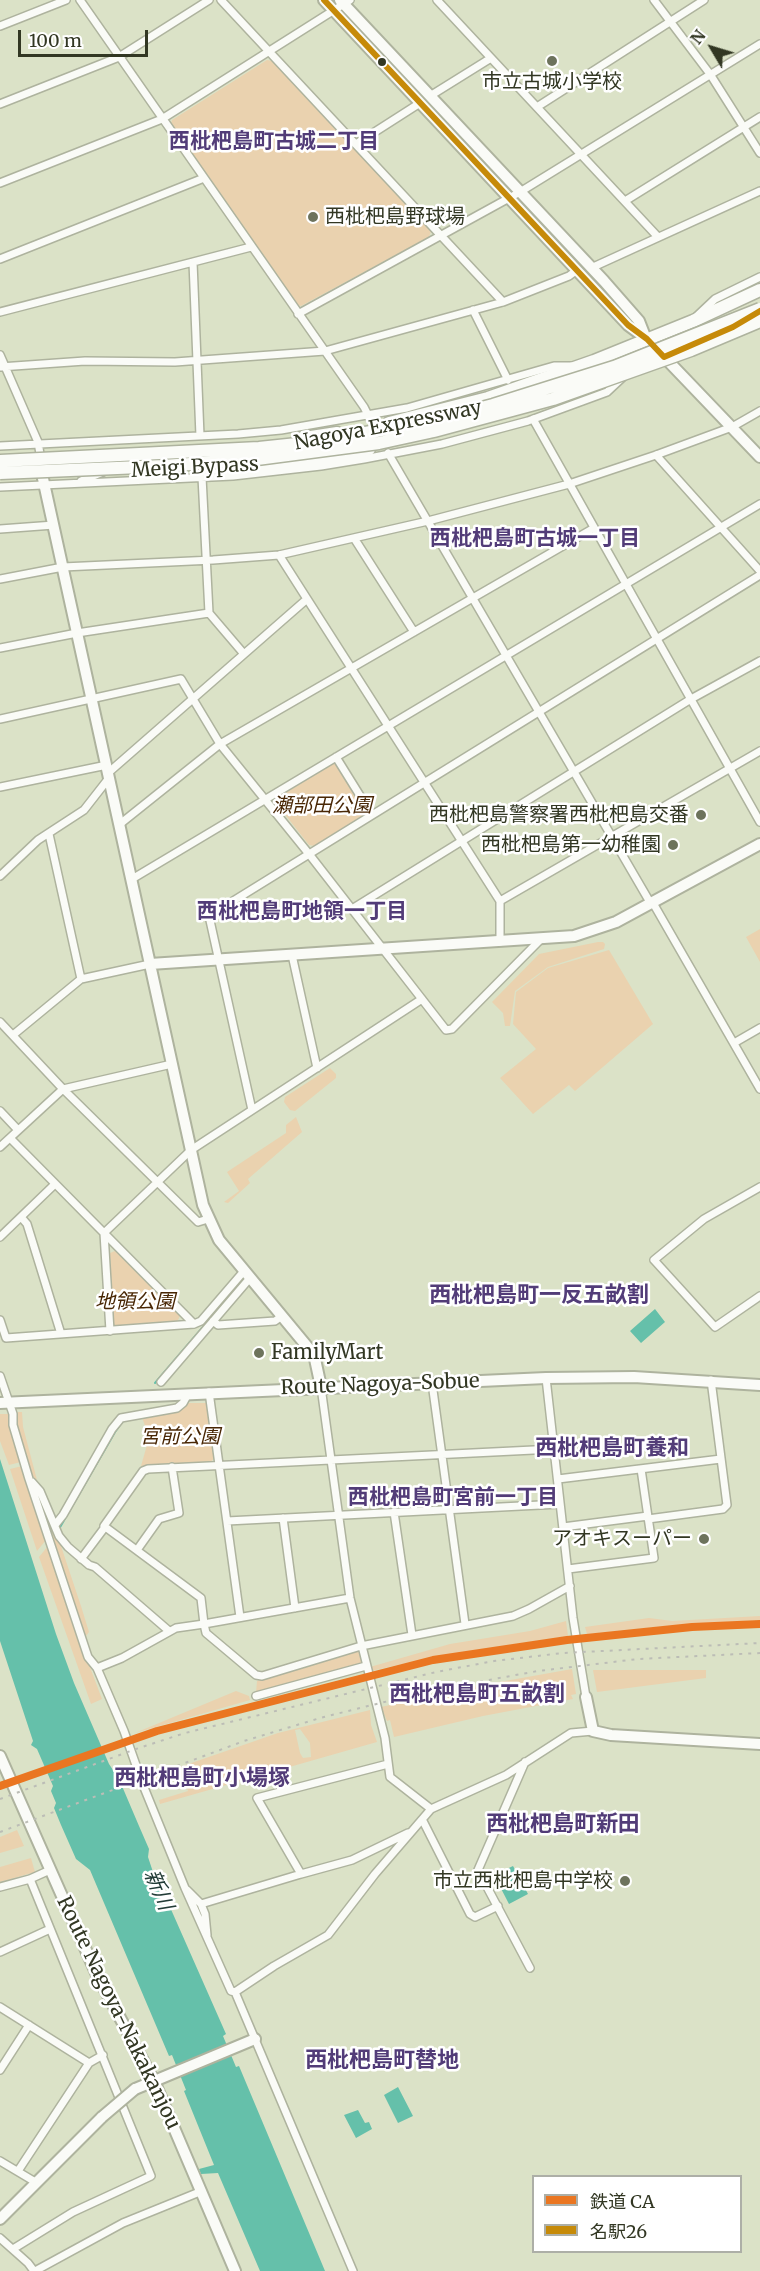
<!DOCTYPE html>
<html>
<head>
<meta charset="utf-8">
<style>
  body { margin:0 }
  #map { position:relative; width:760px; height:2271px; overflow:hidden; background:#dbe2c7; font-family:Merriweather,"Noto Sans JP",serif }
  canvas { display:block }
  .legend { position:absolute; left:532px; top:2175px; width:210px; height:78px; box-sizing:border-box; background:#fff; border:2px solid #adafa7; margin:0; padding:8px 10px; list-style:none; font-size:18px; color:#323723 }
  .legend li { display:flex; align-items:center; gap:12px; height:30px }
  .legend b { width:30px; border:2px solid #adafa7 }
  .north { position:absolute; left:682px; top:18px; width:60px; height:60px; -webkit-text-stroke:4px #fff; paint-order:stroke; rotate:308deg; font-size:16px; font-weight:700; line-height:24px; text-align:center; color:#323723 }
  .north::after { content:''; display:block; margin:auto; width:21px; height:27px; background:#323723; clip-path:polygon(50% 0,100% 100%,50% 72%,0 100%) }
  .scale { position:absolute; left:18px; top:30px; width:130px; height:27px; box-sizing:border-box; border:3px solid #323723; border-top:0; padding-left:8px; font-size:18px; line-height:21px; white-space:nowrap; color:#323723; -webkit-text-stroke:4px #fff; paint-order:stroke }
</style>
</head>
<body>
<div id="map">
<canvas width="760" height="2271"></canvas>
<ul class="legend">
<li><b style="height:8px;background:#ea7621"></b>鉄道 CA</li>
<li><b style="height:8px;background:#c68a09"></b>名駅26</li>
</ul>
<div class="north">N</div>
<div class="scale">100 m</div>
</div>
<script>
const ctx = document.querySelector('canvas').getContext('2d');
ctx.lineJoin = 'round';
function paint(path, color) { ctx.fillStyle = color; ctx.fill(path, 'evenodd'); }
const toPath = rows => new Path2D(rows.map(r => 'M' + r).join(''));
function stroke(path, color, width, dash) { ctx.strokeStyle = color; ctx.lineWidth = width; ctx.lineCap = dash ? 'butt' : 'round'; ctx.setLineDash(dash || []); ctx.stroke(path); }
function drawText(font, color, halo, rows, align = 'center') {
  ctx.font = font + ' Merriweather,"Noto Sans JP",serif'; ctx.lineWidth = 5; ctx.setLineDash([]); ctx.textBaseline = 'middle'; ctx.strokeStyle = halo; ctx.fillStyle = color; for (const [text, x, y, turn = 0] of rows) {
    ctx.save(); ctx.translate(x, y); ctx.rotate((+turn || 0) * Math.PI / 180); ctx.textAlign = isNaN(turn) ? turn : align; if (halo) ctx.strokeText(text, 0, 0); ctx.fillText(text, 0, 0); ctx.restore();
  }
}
const green = toPath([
  [267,60,272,61,431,231,429,237,301,306,297,305,171,123,172,120],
  [334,763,337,763,366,810,366,815,315,846,309,845,276,803,277,798],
  [760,929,760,962,746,937],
  [598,942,603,942,605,944,604,949,548,967,515,991,510,1026,505,1026,503,1013,492,1002,539,954],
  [609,950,653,1024,575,1091,569,1085,533,1114,500,1078,536,1049,513,1024,516,992,548,968],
  [330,1068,336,1074,336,1078,295,1111,290,1110,284,1102,285,1097],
  [296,1117,302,1132,248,1179,250,1183,228,1203,224,1202,239,1191,227,1172,286,1133,286,1125],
  [115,1251,180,1316,177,1322,116,1326,113,1324,110,1253],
  [188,1403,206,1403,214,1458,211,1462,141,1466,149,1438,142,1417,179,1409],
  [18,1412,22,1412,23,1427,37,1480,32,1476,18,1427,16,1415],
  [0,1414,9,1414,9,1425,21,1462,9,1465,0,1441],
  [22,1466,46,1540,37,1551,10,1469],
  [40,1496,58,1537,81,1606,89,1632,86,1636,90,1654,37,1497],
  [48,1546,71,1617,102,1699,91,1704,39,1557],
  [760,1616,760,1620,676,1625,587,1634,585,1627,649,1618,672,1621],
  [566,1621,568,1636,443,1655,371,1671,370,1667,450,1644,530,1631],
  [356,1651,360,1653,362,1664,256,1693,257,1681],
  [572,1669,576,1694,571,1695,573,1699,483,1716,394,1737,390,1720,387,1721,381,1707,466,1688],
  [593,1670,706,1670,706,1678,597,1692],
  [236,1691,249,1696,250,1700,135,1733],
  [370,1710,371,1725,377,1742,160,1804,159,1800,188,1791,183,1777,154,1786,151,1777,278,1733],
  [300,1729,310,1743,311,1757,303,1758,300,1753,295,1730],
  [17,1830,24,1846,0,1853,0,1837],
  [31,1858,35,1872,0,1882,0,1867]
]);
const water = toPath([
  [655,1309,665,1322,641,1343,630,1331],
  [0,1459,56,1634,74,1683,109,1764,119,1779,139,1826,149,1849,148,1857,154,1875,162,1889,226,2034,223,2036,236,2067,239,2066,325,2271,260,2271,218,2173,201,2174,199,2169,214,2165,184,2091,186,2090,172,2055,169,2056,90,1870,76,1859,61,1825,54,1808,56,1803,51,1791,53,1786,37,1749,31,1745,33,1741,0,1641],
  [513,1866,528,1894,509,1904,494,1875],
  [398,2087,413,2116,398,2123,384,2095],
  [358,2110,365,2123,369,2122,372,2129,356,2138,344,2115]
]);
const stream = toPath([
  [155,1383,239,1285],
  [59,1529,115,1432,123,1421]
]);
const street = toPath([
  [80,0,364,407,370,419],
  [221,0,503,302],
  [437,0,658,237],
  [654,0,710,74,760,153],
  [0,26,66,0],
  [430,96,491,58],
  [0,104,119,57,209,0],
  [537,107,704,0],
  [356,144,420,103],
  [0,183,162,119,350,0],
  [625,201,760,117],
  [0,259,204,178],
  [193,262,200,436],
  [591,268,760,191],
  [473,310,508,380],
  [0,312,251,247],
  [298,314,520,192,760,44],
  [697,316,715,299,760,277],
  [0,355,38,442,40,454],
  [0,367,85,361,175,362,325,351,503,302,569,276,577,270],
  [533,419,760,822],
  [0,446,238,434,281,430,407,408,554,366,571,366],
  [388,453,651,904],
  [656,455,760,571],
  [202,477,209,613,244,654],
  [81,481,103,472],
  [0,487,233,476,321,466,364,459,442,444,528,421,607,392,623,377],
  [0,529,54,525],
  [354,538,414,632],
  [279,555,500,901,500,942],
  [0,579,63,567,213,560,279,555,428,521,569,484,656,455,732,427,760,411],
  [0,648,77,633,209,613],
  [0,719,181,679,220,744,309,854,446,1030,452,1029,540,940],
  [336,757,372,815],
  [108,773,307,599],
  [0,787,107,765],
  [120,824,220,744,594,528],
  [49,834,81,979],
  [0,876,38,840,84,810,109,778],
  [132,879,760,504],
  [500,901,760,751],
  [653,903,760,1089],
  [352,909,691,699,760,661],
  [292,955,317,1068],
  [0,1022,63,1089,198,1222,208,1219],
  [13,1035,81,979,150,964],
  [734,1043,760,1028],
  [252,1110,209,916,760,575],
  [0,1111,18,1130],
  [10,1138,194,1324],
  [0,1147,63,1089,172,1064],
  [760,1187,704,1219,654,1260,715,1327,760,1296],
  [21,1217,27,1224,61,1334],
  [0,1237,55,1184],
  [0,1320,6,1338,194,1324,201,1321,244,1271],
  [213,1321,218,1325,275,1321,282,1316],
  [110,1331,104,1233,191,1150,422,999],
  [0,1376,13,1414,13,1425,29,1479,88,1657,97,1668,124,1731,143,1785,185,1888,231,1991,235,1992,353,2271],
  [546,1378,573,1618,586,1697],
  [161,1382,250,1278],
  [432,1383,465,1624],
  [321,1387,350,1598,385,1738,390,1777,431,1809],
  [209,1392,240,1617],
  [558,1479,721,1459],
  [32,1482,40,1491,59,1536,68,1547,89,1565,95,1567,169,1631],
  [394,1512,412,1635],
  [283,1518,295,1608],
  [648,1519,723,1509,727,1505,711,1380],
  [227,1521,560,1504],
  [55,1525,63,1515,112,1429,121,1418,177,1408,183,1403,188,1394],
  [563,1527,648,1516],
  [137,1550,159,1519,179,1513,172,1467],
  [81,1559,105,1527],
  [568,1569,654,1558,641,1469],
  [350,1598,204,1624,201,1598,104,1526,143,1471,148,1469,554,1449],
  [97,1668,122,1658,176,1628,204,1624,206,1633,256,1675,262,1676,361,1646,513,1616,529,1609,570,1586],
  [256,1696,366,1666],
  [525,1762,478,1870,530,1968],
  [423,1821,470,1914,475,1917,498,1906],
  [301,1874,257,1798,388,1764],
  [0,1887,30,1879,50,1870],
  [187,1890,201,1904,205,1914,207,1935],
  [201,1904,301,1874,352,1860,408,1833],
  [0,1952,50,1929],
  [235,1992,274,1966,328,1935,375,1874,431,1809,506,1775,571,1733,593,1731],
  [0,2007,89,2063,103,2055],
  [0,2070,29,2025],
  [0,2161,37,2183],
  [18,2171,89,2063],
  [0,2238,28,2263,34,2271],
  [13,2249,73,2212,151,2176,30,1879],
  [35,2271,123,2223,202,2191]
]);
const secondary = toPath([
  [324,0,628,325,647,339,760,457],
  [340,0,604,281,639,321,646,339],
  [42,474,203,1205,219,1240,310,1350,315,1359,321,1387],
  [150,964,574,936,616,922,760,844],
  [586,1697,593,1731,611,1735,760,1744],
  [135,2089,255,2039],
  [0,2219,102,2117]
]);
const primary = toPath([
  [0,1403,546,1378,634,1377,760,1385],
  [0,1756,97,1975,154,2081,235,2271]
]);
const highway = toPath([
  [389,423,488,398,594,361,693,321,760,290],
  [298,439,337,433],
  [199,469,325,459,369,449]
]);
const rail = toPath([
  [0,1799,136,1749,185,1733,436,1672,494,1661,563,1653,760,1643],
  [0,1832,244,1741,320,1718,368,1706,439,1689,538,1671,638,1659,760,1653]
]);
const secondaryBridge = toPath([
  [102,2117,135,2089]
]);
const highwayBridge = toPath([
  [0,461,259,448,316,442,431,421,493,405,614,367,760,309],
  [0,473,164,466,257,459,379,443,434,431,553,399,691,350,760,321]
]);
const bus1 = toPath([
  [324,0,628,325,647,339,664,357,733,327,760,311]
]);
const rail1 = toPath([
  [0,1786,157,1731,433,1660,567,1640,692,1627,760,1624]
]);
const markers = [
  [552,61,6,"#6d735c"],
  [382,62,5,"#323723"],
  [313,217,6,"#6d735c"],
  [701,815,6,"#6d735c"],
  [673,845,6,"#6d735c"],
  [259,1353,6,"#6d735c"],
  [704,1539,6,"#6d735c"],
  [625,1881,6,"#6d735c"]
];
const poiNames = [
  ["市立古城小学校",552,82,"center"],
  ["西枇杷島野球場",325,217,"left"],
  ["西枇杷島警察署西枇杷島交番",689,815],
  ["西枇杷島第一幼稚園",661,845],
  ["FamilyMart",271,1353,"left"],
  ["アオキスーパー",692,1539],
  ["市立西枇杷島中学校",613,1881]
];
const streetNames = [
  ["Nagoya Expressway",388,426,-11],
  ["Meigi Bypass",195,468,-3],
  ["Route Nagoya-Sobue",380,1385,-2],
  ["Route Nagoya-Nakakanjou",118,2013,64]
];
const parkNames = [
  ["瀬部田公園",322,806],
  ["地領公園",135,1302],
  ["宮前公園",180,1437]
];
const neighbourhoodNames = [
  ["西枇杷島町古城二丁目",274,142],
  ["西枇杷島町古城一丁目",535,539],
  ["西枇杷島町地領一丁目",302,912],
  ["西枇杷島町宮前一丁目",453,1498]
];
const waterNames = [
  ["新川",158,1890,67]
];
const quarterNames = [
  ["西枇杷島町一反五畝割",539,1296],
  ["西枇杷島町養和",612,1449],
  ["西枇杷島町五畝割",477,1695],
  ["西枇杷島町小場塚",202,1779],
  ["西枇杷島町新田",563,1825],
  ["西枇杷島町替地",382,2061]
];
paint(green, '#ead2af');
paint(water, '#65c0aa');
stroke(stream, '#65c0aa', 2);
stroke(street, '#aeb39e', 10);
stroke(secondary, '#aeb39e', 14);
stroke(primary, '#aeb39e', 14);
stroke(highway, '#aeb39e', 15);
stroke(street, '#fafbf7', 7);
stroke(secondary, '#fafbf7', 10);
stroke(primary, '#fafbf7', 10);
stroke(highway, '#fafbf7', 12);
stroke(rail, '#bcbdb6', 2, [3, 6]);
stroke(secondaryBridge, '#aeb39e', 14, []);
stroke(highwayBridge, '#aeb39e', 15, []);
stroke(secondaryBridge, '#fafbf7', 10);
stroke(highwayBridge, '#fafbf7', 12);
stroke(bus1, '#c68a09', 6);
stroke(rail1, '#ea7621', 8);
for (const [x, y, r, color] of markers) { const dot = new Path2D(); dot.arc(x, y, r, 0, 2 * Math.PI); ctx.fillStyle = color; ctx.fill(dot); stroke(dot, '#fff', 2); }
drawText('20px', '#323723', '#fff', poiNames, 'right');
drawText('20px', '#323723', '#fff', streetNames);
drawText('italic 20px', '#492705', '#fff', parkNames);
drawText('bold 21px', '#523c78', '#fff', neighbourhoodNames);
drawText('italic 21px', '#223c37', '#fff', waterNames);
drawText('bold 22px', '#523c78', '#fff', quarterNames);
</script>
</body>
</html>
